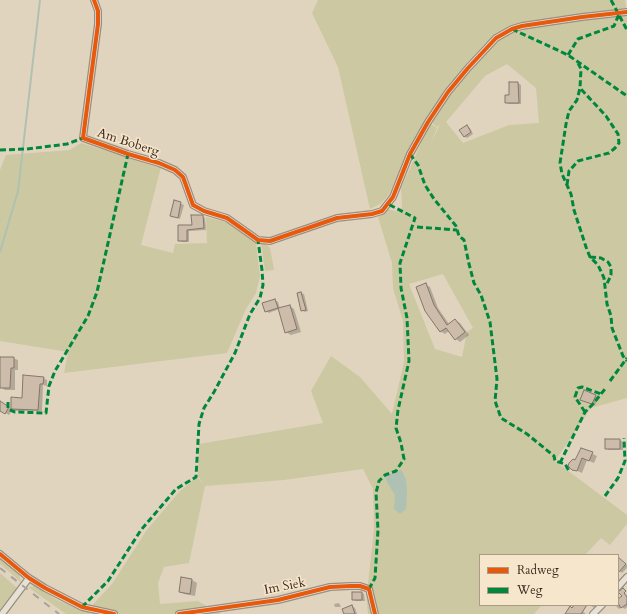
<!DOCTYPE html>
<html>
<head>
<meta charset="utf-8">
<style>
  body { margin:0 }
  #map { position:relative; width:627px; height:614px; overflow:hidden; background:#e1d4be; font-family:Cardo,serif }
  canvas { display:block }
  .legend { position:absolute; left:479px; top:554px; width:140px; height:52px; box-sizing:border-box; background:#f5e6cc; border:1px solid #ab9a86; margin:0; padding:5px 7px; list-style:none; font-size:12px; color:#3d271d }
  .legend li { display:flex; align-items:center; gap:8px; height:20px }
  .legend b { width:20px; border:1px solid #ab9a86 }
</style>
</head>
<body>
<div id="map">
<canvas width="627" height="614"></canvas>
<ul class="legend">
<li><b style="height:5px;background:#e8590c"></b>Radweg</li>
<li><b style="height:5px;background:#00873e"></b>Weg</li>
</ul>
</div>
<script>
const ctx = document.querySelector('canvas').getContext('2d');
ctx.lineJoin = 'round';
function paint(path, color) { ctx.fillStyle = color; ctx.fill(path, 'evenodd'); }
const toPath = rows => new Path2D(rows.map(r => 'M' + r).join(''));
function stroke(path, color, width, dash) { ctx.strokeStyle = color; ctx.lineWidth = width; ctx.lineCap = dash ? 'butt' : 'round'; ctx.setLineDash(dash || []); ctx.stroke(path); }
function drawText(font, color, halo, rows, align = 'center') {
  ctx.font = font + ' Cardo,serif'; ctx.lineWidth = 3; ctx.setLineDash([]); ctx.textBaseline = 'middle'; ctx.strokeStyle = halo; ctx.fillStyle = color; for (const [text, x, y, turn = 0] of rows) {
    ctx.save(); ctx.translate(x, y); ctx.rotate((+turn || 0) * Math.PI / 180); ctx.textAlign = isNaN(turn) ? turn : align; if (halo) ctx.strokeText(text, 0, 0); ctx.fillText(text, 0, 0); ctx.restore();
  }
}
const green = toPath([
  [318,0,625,0,627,15,627,398,591,408,555,461,627,515,627,524,610,545,601,538,585,555,480,555,480,605,542,605,534,614,368,614,366,591,368,584,374,529,373,489,363,469,284,480,205,486,189,563,164,567,158,583,160,604,198,601,221,614,66,614,28,587,35,586,57,600,81,610,87,611,112,584,146,531,180,491,197,477,203,483,198,476,199,444,323,423,311,391,331,356,360,377,392,414,404,362,403,321,393,288,392,263,378,217,388,209,399,212,402,207,401,188,430,123,437,128,431,144,440,124,437,127,431,122,450,94,489,50,486,42,467,63,423,124,388,196,380,204,370,209,338,67,312,13],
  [507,64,536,88,539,123,509,125,463,143,446,122,485,76],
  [443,274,473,328,467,332,462,357,435,349,409,284],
  [81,143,161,167,141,245,173,253,175,244,207,243,206,217,226,222,256,243,260,276,256,293,246,309,227,353,64,373,68,352,0,341,0,170,6,155,70,150],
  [261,243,265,243,270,248,274,270,265,271],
  [0,558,19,574,21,582,0,564],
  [0,573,17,588,3,606,9,611,7,614,0,614]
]);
const water = toPath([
  [401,470,406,479,407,492,406,509,400,514,394,509,395,495,387,482,385,476]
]);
const shadow = toPath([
  [518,83,521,85,521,104,509,104,506,102],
  [467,126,470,128,473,134,467,138,464,136],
  [174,201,184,205,180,219,171,215],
  [202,216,205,218,206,230,189,231,189,242,182,242,179,240,179,226,193,226],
  [425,284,430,287,438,308,449,324,455,320,460,323,469,335,460,342,456,339,449,331,445,334,440,331],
  [301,293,304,294,308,311,305,312,302,310,298,294],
  [275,300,278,302,280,309,290,306,294,309,301,332,291,335,286,332,279,309,269,313,266,311],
  [0,358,13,358,18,360,18,370,15,370,15,390,5,390,0,387],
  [43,378,47,380,47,386,43,385,42,411,16,411,13,409,9,415,0,410,0,402,12,410,12,398,23,399],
  [595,396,598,397,595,405,584,401],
  [620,440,623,442,623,450,609,450,606,448],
  [582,449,597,456,594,463,587,460,582,473,573,469],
  [618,559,627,565,627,568,622,573,618,570],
  [182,578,192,580,197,583,195,596,184,594,180,591],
  [624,592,627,596,627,607,625,609,622,607,619,609,615,605,618,605,618,601,623,596],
  [362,593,364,594,365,601,356,601,353,599],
  [339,603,341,607,335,607,334,604],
  [589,605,598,605,595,608],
  [352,606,355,608,357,614,345,614],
  [579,608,586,614,566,614,573,609]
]);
const stream = toPath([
  [0,252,18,191,40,0]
]);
const building = toPath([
  [509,82,518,82,519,103,505,103,505,95,509,95,509,82],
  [467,125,471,132,464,137,459,130,467,125],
  [174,200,181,202,178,218,170,216,174,200],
  [191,215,203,215,204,228,187,230,187,241,178,241,178,225,192,225,191,215],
  [426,283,434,305,447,325,455,319,465,332,455,340,446,328,440,332,425,311,416,287,426,283],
  [301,292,306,310,301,311,297,293,301,292],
  [275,299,278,308,265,312,262,303,275,299],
  [290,305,297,329,285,333,278,308,290,305],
  [0,357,14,357,14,368,11,368,10,388,0,388,0,357],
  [23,375,44,377,43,384,40,384,38,410,11,409,11,397,22,398,23,375],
  [584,390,596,395,592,404,580,400,584,390],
  [0,401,9,407,5,414,0,411,0,401],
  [605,439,620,439,620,449,605,449,605,439],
  [581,448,593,452,589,461,582,458,577,471,572,470,568,466,569,463,573,459,575,460,581,448],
  [618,557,626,564,618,573,618,557],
  [181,577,192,579,190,594,179,592,181,577],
  [623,588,626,591,624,593,627,597,627,604,621,608,618,603,618,599,622,596,618,592,623,588],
  [352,592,362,592,362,600,352,600,352,592],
  [352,605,355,614,344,614,342,609,352,605],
  [574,605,587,605,581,614,565,614,570,606,572,608,574,605]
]);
const minor = toPath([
  [94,0,98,11,98,24,83,138,128,154,159,163,175,170,183,177,193,205,204,211,227,218,258,240,270,241,337,218,372,214,382,211,393,197,410,154,428,122,448,92,468,68,496,38,512,29,522,26,582,17,627,12],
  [0,554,29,578,45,588,82,607,114,614],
  [618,587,627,577],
  [2,614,29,578],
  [179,614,278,600,330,587,351,586,360,586,369,589,375,614],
  [593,614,602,605]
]);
const rail = toPath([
  [0,568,59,614]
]);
const quiet = toPath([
  [611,0,627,30],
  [512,29,568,55,627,96],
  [568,55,578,39,614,26,619,14],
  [578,63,581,69,580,88,577,100,569,111,566,124,560,163,562,174,571,194,574,210,586,247,590,257,598,265,604,278,607,304,611,316,612,328,623,356,627,361],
  [0,150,27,149,67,144,83,138],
  [410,154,418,165,425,185,434,199,456,226,459,236,464,240,469,264,474,283,481,295,490,322,497,379,495,401,501,418,527,434,554,456,555,461,565,464,569,471],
  [567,185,569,171,578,161,609,153,615,148,619,143,618,134,606,116,580,88],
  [417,227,457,230],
  [590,257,601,258,608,262,611,267,611,275,606,286],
  [610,381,627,358],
  [8,402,8,409,15,412,46,413,49,386,55,371,88,316,97,292,128,154],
  [585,412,575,397,578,388,582,387,601,394],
  [560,463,585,412,593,404,605,389],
  [605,496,618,478,625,461,624,438],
  [369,589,375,578,378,530,376,493,379,481,385,475,396,471,404,459,401,443,396,428,398,410,409,361,407,318,401,288,400,263,415,218,388,204],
  [82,607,108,581,141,530,176,489,196,477,199,424,204,408,214,392,235,353,250,314,260,298,263,285,262,270,258,240]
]);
const cycleway = toPath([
  [94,0,98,11,98,24,83,138,128,154,159,163,175,170,183,177,193,205,204,211,227,218,258,240,270,241,337,218,372,214,382,211,393,197,410,154,428,122,448,92,468,68,496,38,512,29,522,26,582,17,627,12],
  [0,554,29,578,45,588,82,607,114,614],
  [179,614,278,600,330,587,351,586,360,586,369,589,375,614]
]);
const streetNames = [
  ["Am Boberg",128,143,18],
  ["Im Siek",285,587,-11]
];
paint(green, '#ccc8a2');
paint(water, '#afc1b2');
paint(shadow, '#0003');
stroke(stream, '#afc1b2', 2);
paint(building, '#cebcab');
stroke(building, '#81776b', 1);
stroke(minor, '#988e81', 8);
stroke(minor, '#e7e0d5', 5.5);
stroke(rail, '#a9a299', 2, [7, 7]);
stroke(quiet, '#00873e', 3, [6, 3]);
stroke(cycleway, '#e8590c', 4);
drawText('13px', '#3d271d', '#f5e6cc', streetNames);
</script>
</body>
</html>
